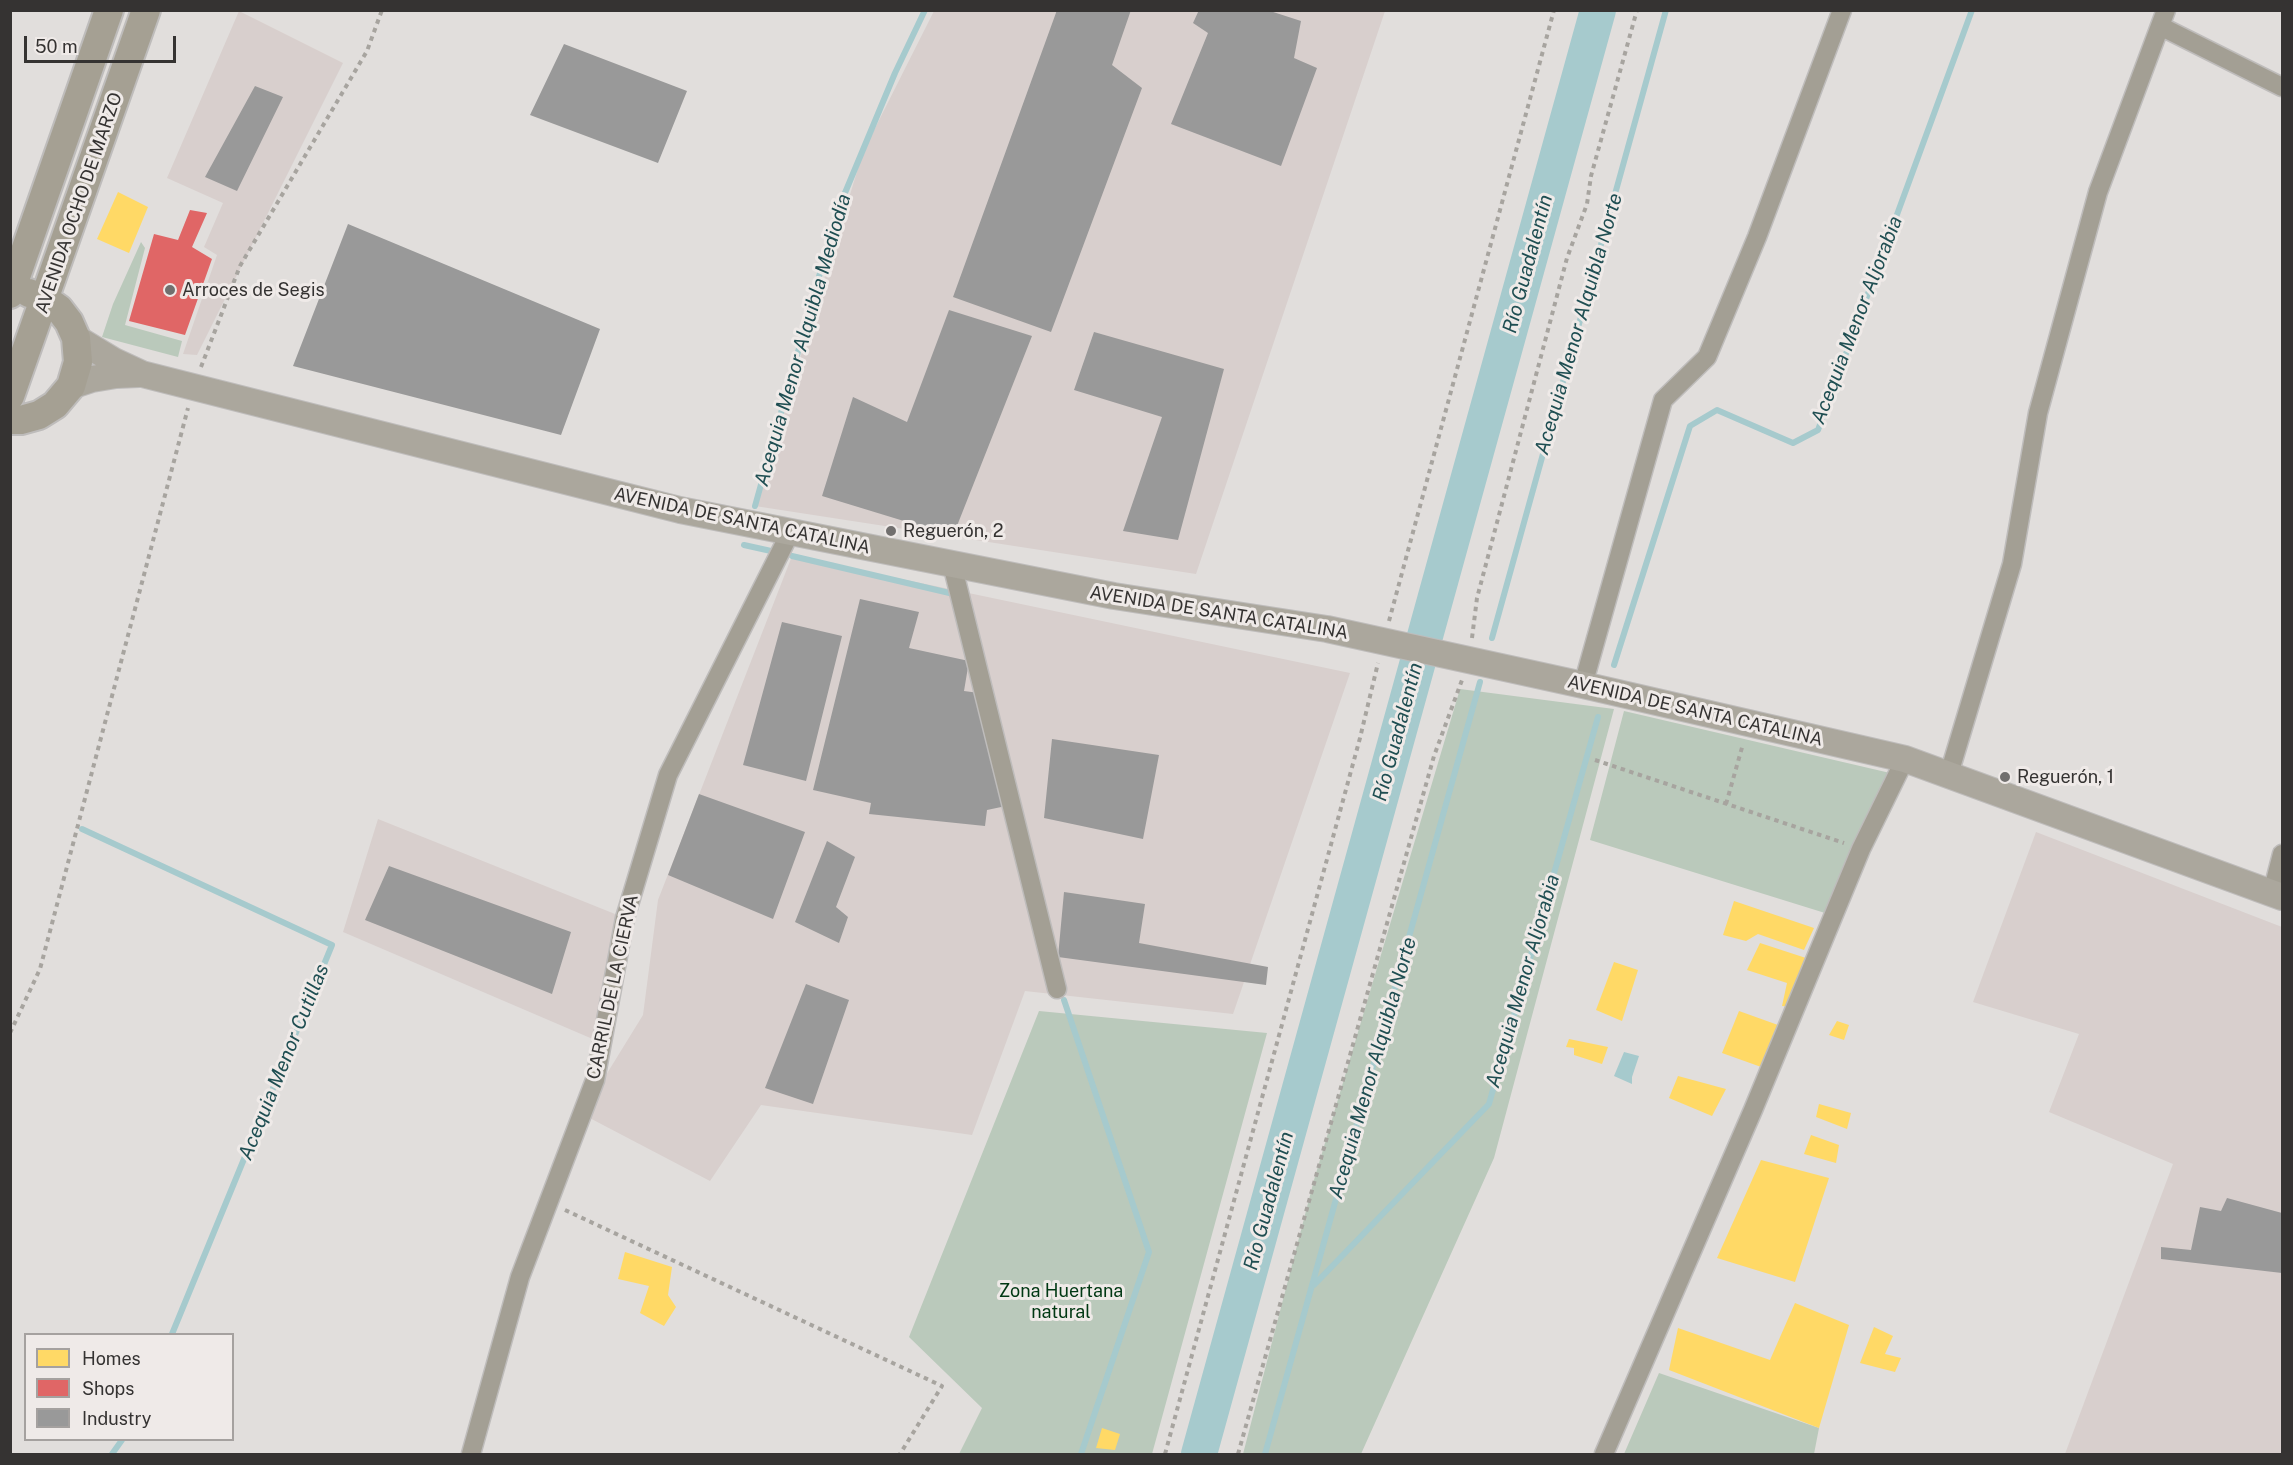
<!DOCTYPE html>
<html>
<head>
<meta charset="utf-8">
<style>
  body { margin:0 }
  #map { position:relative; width:2293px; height:1465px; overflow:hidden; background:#e1dedc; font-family:"Public Sans",sans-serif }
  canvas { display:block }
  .frame { position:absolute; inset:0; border:12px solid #353332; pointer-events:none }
  .legend { position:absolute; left:24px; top:1333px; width:210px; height:108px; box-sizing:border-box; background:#efeae8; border:2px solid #a5a19f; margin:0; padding:8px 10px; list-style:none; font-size:18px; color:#353332 }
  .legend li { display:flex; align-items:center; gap:12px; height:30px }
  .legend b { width:30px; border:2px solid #a5a19f }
  .scale { position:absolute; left:24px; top:36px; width:152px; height:27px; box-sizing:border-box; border:3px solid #353332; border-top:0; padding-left:8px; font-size:18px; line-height:21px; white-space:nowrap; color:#353332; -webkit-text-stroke:4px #efeae8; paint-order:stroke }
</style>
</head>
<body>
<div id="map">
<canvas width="2293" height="1465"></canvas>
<div class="frame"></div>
<ul class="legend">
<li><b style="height:16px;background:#ffd966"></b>Homes</li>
<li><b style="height:16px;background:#e06666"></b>Shops</li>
<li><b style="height:16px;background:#999"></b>Industry</li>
</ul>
<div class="scale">50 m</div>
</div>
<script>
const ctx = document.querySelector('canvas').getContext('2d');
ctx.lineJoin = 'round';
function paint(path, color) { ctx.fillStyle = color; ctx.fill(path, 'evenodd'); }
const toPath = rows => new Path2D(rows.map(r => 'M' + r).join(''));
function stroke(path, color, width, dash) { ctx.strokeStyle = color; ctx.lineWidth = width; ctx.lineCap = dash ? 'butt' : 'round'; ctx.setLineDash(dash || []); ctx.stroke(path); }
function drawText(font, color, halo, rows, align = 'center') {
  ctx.font = font + ' "Public Sans",sans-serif'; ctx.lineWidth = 6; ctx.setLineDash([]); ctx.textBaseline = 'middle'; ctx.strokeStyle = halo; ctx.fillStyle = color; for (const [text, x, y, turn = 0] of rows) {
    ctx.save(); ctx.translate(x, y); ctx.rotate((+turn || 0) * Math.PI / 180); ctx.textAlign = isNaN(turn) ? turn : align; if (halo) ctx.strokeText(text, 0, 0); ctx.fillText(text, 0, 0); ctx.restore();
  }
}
const built = toPath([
  [239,11,343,63,197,355,183,354,217,255,204,247,223,203,167,178],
  [934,11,1385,11,1196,574,755,506,863,152],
  [792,556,1350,673,1233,1014,1025,991,972,1135,761,1105,710,1181,582,1114,643,1015,658,900],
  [378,819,625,918,602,1043,343,932],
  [2036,832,2282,927,2282,1454,2065,1454,2173,1164,2049,1112,2079,1034,1973,1002]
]);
const green = toPath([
  [141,242,145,248,125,325,182,341,178,357,102,337,113,304],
  [1460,689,1614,709,1494,1158,1361,1454,1243,1454,1314,1180],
  [1624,711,1890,773,1825,913,1590,840],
  [1039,1011,1267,1033,1152,1454,959,1454,982,1408,909,1337],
  [1659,1373,1819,1428,1814,1454,1624,1454]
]);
const water = toPath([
  [1624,1052,1639,1056,1632,1077,1632,1084,1614,1076]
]);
const homes = toPath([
  [118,192,148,207,129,253,97,239],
  [1734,901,1814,928,1804,950,1758,934,1746,941,1723,935],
  [1760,943,1809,959,1792,1007,1782,1006,1787,983,1747,970],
  [1614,962,1638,970,1622,1021,1596,1010],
  [1739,1011,1778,1025,1764,1068,1722,1053],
  [1837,1021,1849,1025,1844,1040,1829,1035],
  [1569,1039,1608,1047,1602,1064,1574,1055,1574,1048,1566,1047],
  [1678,1076,1726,1089,1712,1116,1669,1098],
  [1819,1104,1851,1113,1847,1129,1816,1117],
  [1811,1135,1839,1145,1836,1163,1804,1154],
  [1761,1160,1829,1178,1795,1282,1717,1258],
  [625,1252,672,1267,668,1295,676,1307,664,1326,640,1313,649,1286,618,1279],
  [1795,1303,1849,1325,1819,1428,1669,1370,1678,1328,1770,1360],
  [1874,1327,1893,1336,1885,1354,1901,1358,1895,1372,1860,1363],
  [1102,1428,1120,1434,1115,1450,1096,1448]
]);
const shops = toPath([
  [190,210,207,213,192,247,212,259,185,335,129,321,154,234,178,240]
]);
const industry = toPath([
  [1057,10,1131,10,1112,65,1142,88,1051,332,953,297],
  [1199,10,1267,10,1301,21,1294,58,1317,68,1281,166,1171,124,1208,33,1193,23],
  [564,44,687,91,658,163,530,115],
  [255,86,283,97,237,191,205,177],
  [348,224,600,329,561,435,293,366],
  [949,310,1032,336,953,536,822,496,853,397,907,422],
  [1094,332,1224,369,1178,540,1123,531,1162,417,1074,390],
  [860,599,919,612,909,648,969,661,964,691,979,693,1006,806,987,810,985,826,869,814,871,803,813,790],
  [782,622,842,636,806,781,743,765],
  [1052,739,1159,755,1143,839,1044,818],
  [699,794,805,832,773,919,668,875],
  [827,841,855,857,836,907,848,917,839,943,795,922],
  [389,866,571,932,552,994,365,920],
  [1064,892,1145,904,1139,943,1268,967,1266,985,1058,957],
  [806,984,849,1000,813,1104,765,1088],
  [2227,1198,2282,1213,2282,1273,2161,1259,2161,1247,2191,1250,2200,1207,2221,1211]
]);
const stream = toPath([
  [755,506,837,212,895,73,925,10],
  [744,545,771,551],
  [792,556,958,595],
  [1492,638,1666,10],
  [1614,665,1690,426,1717,410,1793,443,1818,430,1972,10],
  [82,829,332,945,172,1334],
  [1064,1000,1149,1252,1081,1454],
  [1314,1285,1489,1104,1598,717],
  [112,1454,122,1440],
  [1265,1454,1480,682]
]);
const river = toPath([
  [1199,1454,1598,10]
]);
const path = toPath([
  [201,367,240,266,367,51,382,10],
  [1389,621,1554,10],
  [1472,638,1477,598,1567,258,1587,204,1591,176,1637,10],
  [1595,760,1844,843],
  [1726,804,1743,744],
  [10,1033,40,969,188,408],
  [565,1210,942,1386,900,1454],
  [1165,1454,1360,738,1378,663],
  [1238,1454,1434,756,1462,680]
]);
const minor = toPath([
  [2166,10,2160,26,2282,87],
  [952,564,1057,989],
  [1583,685,1663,400,1707,357,1757,237,1842,10],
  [1949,774,2012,564,2038,413,2098,192,2160,26],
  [2272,893,2282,854],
  [471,1454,520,1277,595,1080,625,918,668,775,790,533],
  [1604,1454,1753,1110,1861,849,1905,759]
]);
const secondary = toPath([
  [76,338,114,361,142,374,680,510,1114,596,1327,629,1583,685,1905,759,2282,897],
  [71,386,92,379,116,375,139,374]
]);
const primary = toPath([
  [10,294,109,10],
  [10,396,146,10],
  [10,420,21,420,39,415,55,405,71,386,78,362,76,338,69,322,59,309,45,299,29,293]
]);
const markers = [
  [170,290,6,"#716f6e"],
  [891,531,6,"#716f6e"],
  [2005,777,6,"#716f6e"]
];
const streetNames = [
  ["AVENIDA OCHO DE MARZO",79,203,-71],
  ["AVENIDA DE SANTA CATALINA",742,521,12],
  ["AVENIDA DE SANTA CATALINA",1219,613,9],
  ["AVENIDA DE SANTA CATALINA",1695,711,13],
  ["CARRIL DE LA CIERVA",613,987,-78]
];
const poiNames = [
  ["Arroces de Segis",182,290],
  ["Reguerón, 2",903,531],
  ["Reguerón, 1",2017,777]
];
const parkNames = [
  ["Zona Huertana",1061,1291],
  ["natural",1061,1312]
];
const waterNames = [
  ["Río Guadalentín",1528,264,-75],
  ["Acequia Menor Aljorabia",1857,320,-69],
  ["Acequia Menor Alquibla Norte",1579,324,-74],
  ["Acequia Menor Alquibla Mediodía",803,340,-74],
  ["Río Guadalentín",1398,732,-75],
  ["Acequia Menor Aljorabia",1523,981,-74],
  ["Acequia Menor Cutillas",284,1062,-68],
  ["Acequia Menor Alquibla Norte",1373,1068,-74],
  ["Río Guadalentín",1269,1201,-75]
];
paint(built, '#d8cfcd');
paint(green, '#bac9bb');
paint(water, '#a6cacd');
paint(homes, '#ffd966');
paint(shops, '#e06666');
paint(industry, '#999');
stroke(stream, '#a6cacd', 6);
stroke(river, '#a6cacd', 36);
stroke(minor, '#bebcbb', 21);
stroke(secondary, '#bebcbb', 28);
stroke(primary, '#bebcbb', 32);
stroke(path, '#a7a49f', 4, [4.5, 4.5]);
stroke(minor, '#a39f94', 18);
stroke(secondary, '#aba79d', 26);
stroke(primary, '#a5a093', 28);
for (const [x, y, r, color] of markers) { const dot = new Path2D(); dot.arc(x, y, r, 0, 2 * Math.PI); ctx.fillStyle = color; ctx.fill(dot); stroke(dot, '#efeae8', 2); }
drawText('18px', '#353332', '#efeae8', streetNames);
drawText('18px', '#353332', '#efeae8', poiNames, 'left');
drawText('18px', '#003813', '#efeae8', parkNames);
drawText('italic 20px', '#1f4e52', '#efeae8', waterNames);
</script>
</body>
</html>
